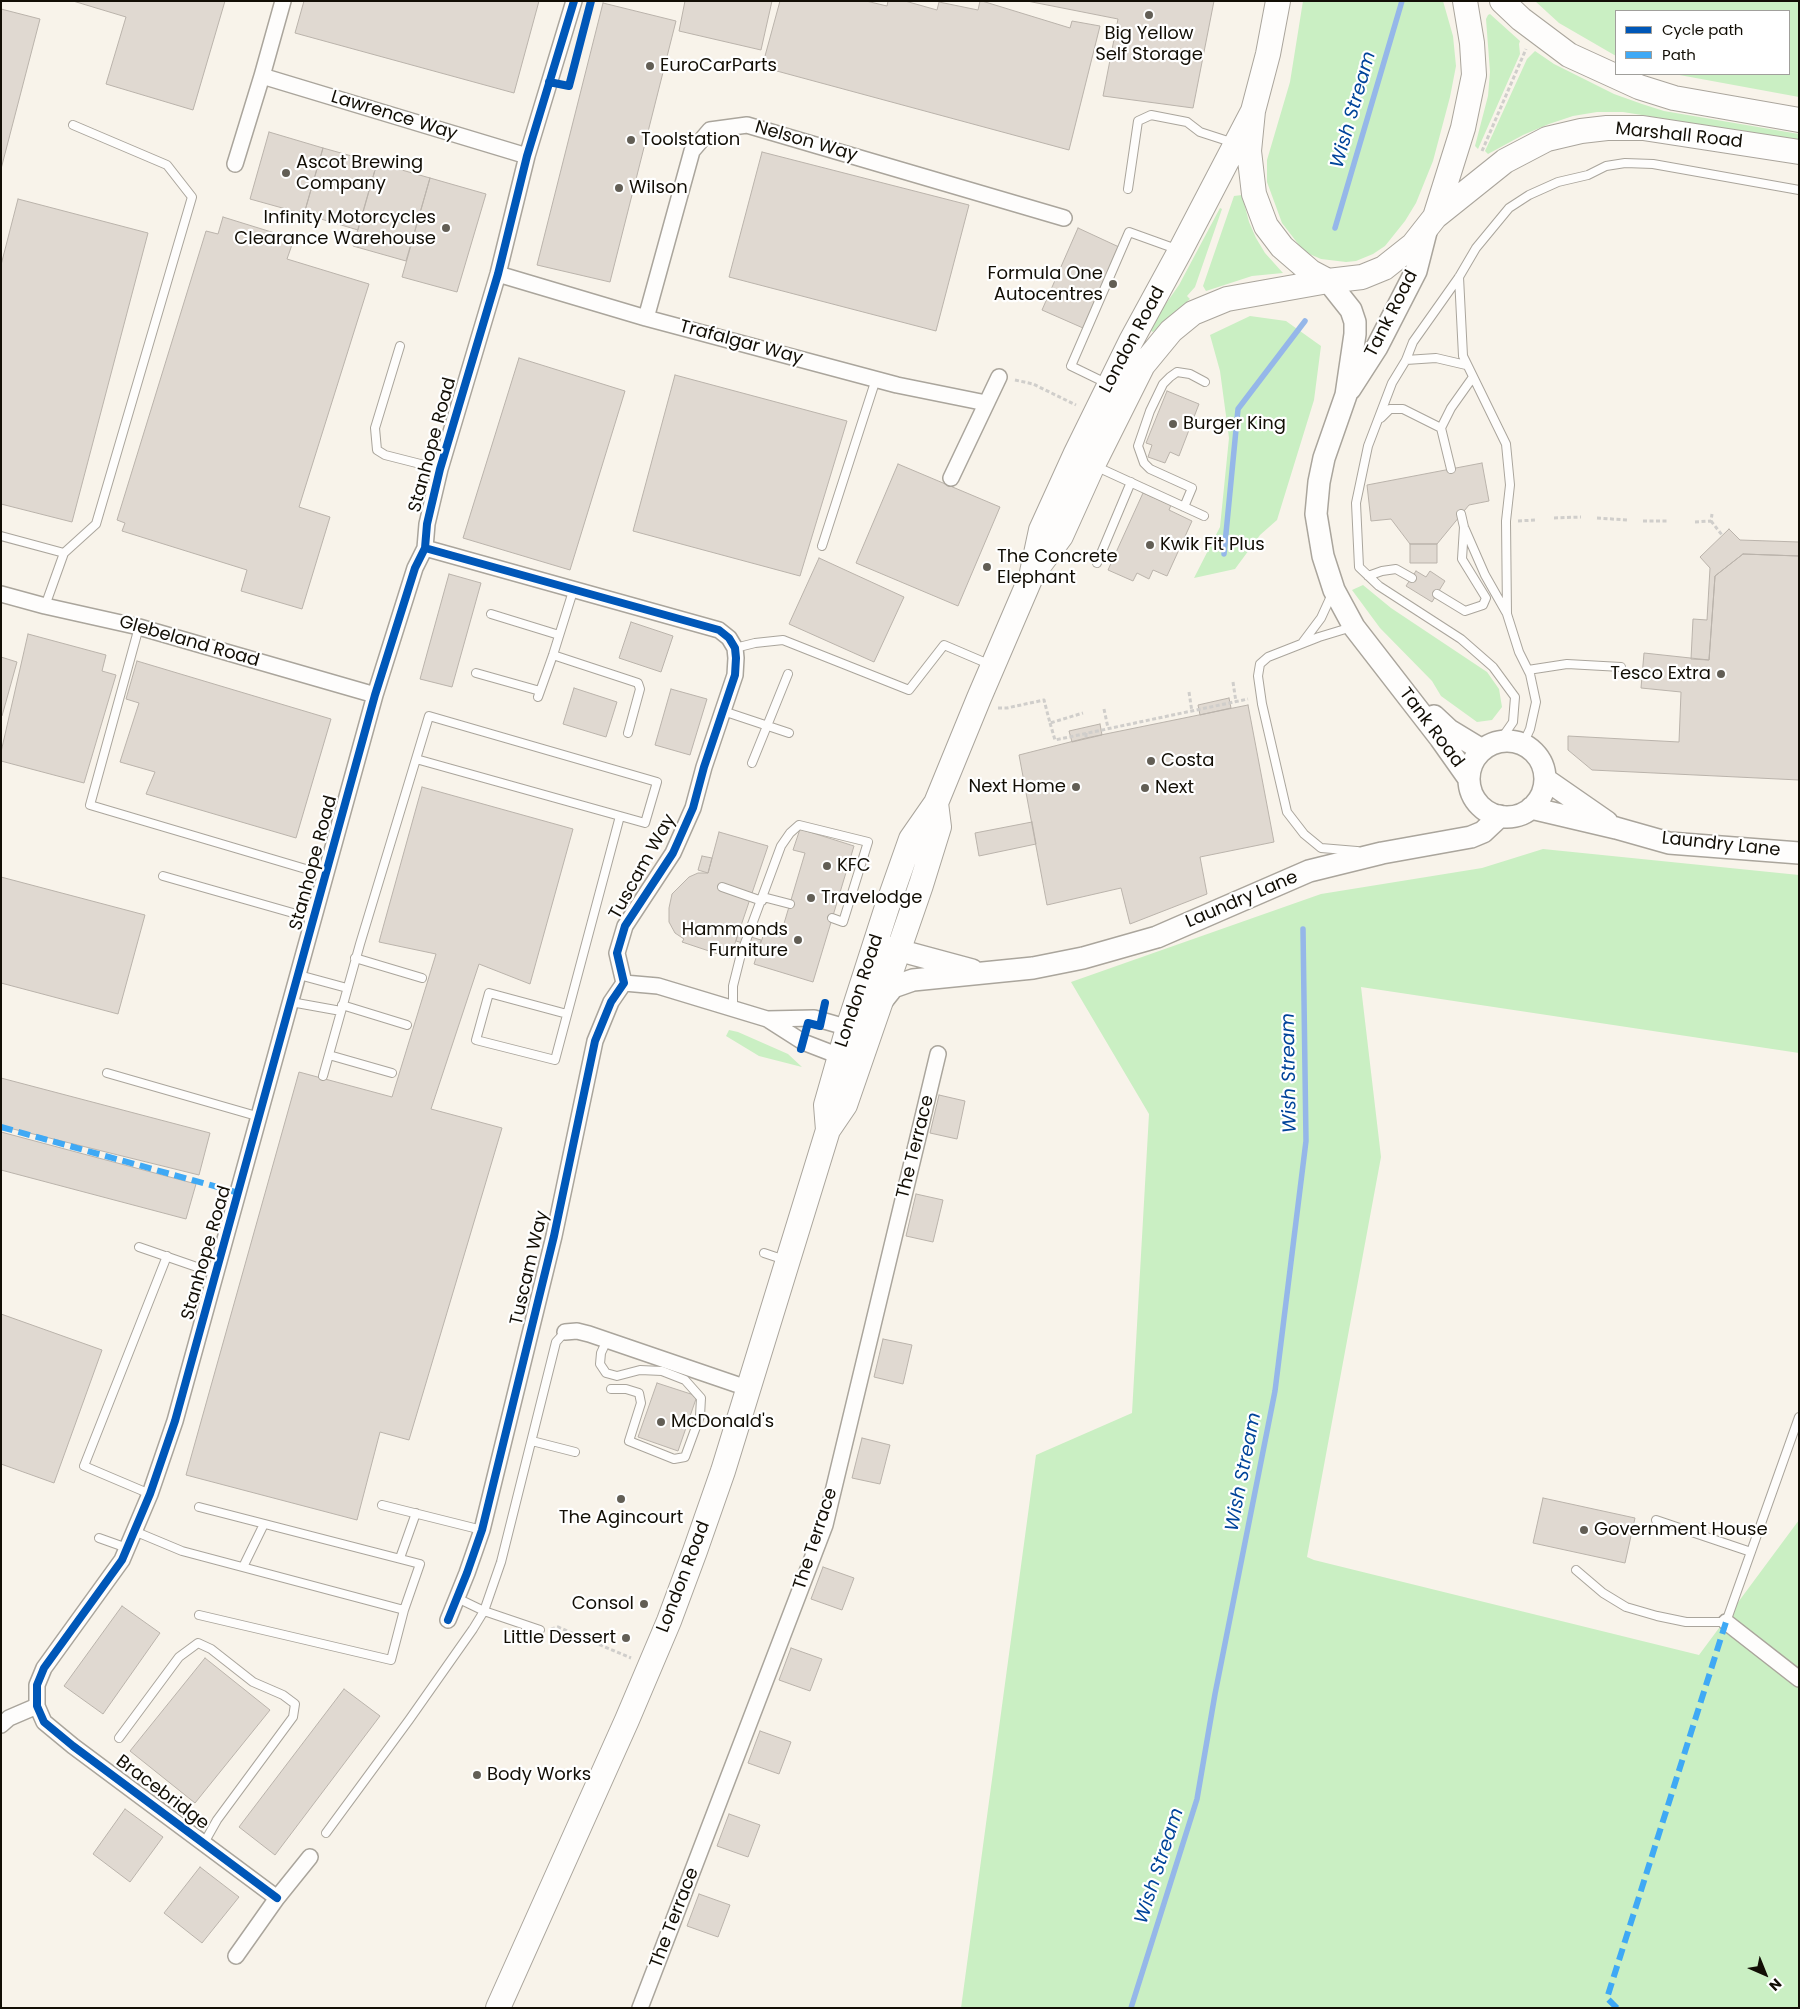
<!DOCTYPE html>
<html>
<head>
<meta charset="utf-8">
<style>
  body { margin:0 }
  #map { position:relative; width:1800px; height:2009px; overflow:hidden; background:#f8f3ea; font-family:Poppins,sans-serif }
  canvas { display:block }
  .frame { position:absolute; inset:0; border:2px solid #120e05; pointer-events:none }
  .legend { position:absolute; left:1615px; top:10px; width:175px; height:65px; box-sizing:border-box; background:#fff; border:1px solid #a09f9b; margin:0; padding:6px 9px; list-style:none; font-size:15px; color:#120e05 }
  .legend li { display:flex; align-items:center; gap:10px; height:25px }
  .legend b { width:25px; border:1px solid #a09f9b }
  .north { position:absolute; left:1740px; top:1949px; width:50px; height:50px; -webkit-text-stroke:4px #fff; paint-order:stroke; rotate:136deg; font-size:14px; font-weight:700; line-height:20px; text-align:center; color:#120e05 }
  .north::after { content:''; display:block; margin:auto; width:18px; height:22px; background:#120e05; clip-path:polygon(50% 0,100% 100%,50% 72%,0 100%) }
</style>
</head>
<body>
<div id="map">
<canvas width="1800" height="2009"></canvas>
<div class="frame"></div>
<ul class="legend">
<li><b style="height:6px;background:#0057b8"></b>Cycle path</li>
<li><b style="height:6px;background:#3fa9f5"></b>Path</li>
</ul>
<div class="north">N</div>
</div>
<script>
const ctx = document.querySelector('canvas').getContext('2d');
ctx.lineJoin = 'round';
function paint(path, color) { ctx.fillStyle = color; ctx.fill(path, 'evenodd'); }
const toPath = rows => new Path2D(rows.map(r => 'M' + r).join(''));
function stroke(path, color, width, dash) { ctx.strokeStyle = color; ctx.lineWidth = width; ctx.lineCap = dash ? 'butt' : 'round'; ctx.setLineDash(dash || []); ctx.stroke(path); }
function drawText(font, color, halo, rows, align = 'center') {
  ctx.font = font + ' Poppins,sans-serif'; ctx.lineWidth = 4.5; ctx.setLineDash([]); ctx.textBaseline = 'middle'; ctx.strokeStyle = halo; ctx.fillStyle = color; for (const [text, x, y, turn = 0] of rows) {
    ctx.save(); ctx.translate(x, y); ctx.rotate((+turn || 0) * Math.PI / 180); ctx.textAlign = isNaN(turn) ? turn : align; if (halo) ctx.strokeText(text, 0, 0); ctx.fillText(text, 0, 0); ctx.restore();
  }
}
const green = toPath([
  [1303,1,1443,1,1453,36,1456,66,1450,97,1433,161,1416,203,1405,221,1385,246,1373,254,1356,261,1346,262,1321,259,1307,253,1299,245,1282,223,1267,182,1267,160,1290,82],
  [1535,1,1799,1,1799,97,1674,74,1789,74,1789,11,1616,11,1616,56,1559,23],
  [1490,14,1520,41,1519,44,1520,54,1478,149,1475,146,1488,96,1490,72,1486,19,1488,15],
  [1535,51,1554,64,1614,94,1642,104,1664,111,1799,134,1799,141,1648,116,1623,112,1597,112,1573,116,1549,124,1523,135,1488,154,1485,151,1527,59],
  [1242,195,1249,222,1256,238,1265,253,1283,273,1252,276,1206,291,1203,286,1234,196],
  [1220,208,1222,209,1195,287,1187,296,1190,299,1153,332,1148,329,1179,285],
  [1250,316,1286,321,1321,346,1314,400,1277,520,1260,535,1235,569,1194,578,1220,527,1229,438,1220,371,1210,335],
  [1363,585,1391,608,1487,672,1499,689,1502,707,1492,720,1477,722,1441,696,1432,681,1380,628,1352,590],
  [1543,849,1799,875,1799,1053,1361,987,1381,1157,1307,1557,1314,1560,1699,1655,1799,1520,1799,2008,961,2008,1036,1455,1132,1413,1149,1114,1071,982,1321,894,1482,868],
  [729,1030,738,1032,788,1054,802,1067,759,1056,726,1036]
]);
const stream = toPath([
  [1335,228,1402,1],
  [1224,554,1238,409,1305,321],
  [1131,2008,1197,1799,1215,1694,1275,1391,1306,1141,1303,929]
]);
const building = toPath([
  [73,1,225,1,193,110,106,84,126,17,73,1],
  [304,1,539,1,514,93,295,33,304,1],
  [685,1,772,1,761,50,679,31,685,1],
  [780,1,866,1,887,6,888,1,905,1,937,10,939,2,978,10,980,1,982,1,1070,28,1072,21,1100,26,1069,150,762,67,780,1],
  [1027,1,1214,1,1193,108,1103,96,1118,19,1027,1],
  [603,3,676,21,610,282,537,265,603,3],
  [1,9,40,19,1,169,1,9],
  [269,132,323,148,304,214,250,199,269,132],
  [323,148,377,163,358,230,304,214,323,148],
  [762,152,969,205,936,331,729,277,762,152],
  [377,163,430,178,406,261,353,246,377,163],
  [430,178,486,194,457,292,402,277,430,178],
  [18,199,148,233,72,522,1,504,1,265,18,199],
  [223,217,294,239,287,259,369,284,299,507,330,517,302,609,241,591,247,570,122,531,125,523,117,520,206,231,218,234,223,217],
  [1078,228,1119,247,1083,328,1042,310,1078,228],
  [519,358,625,391,570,570,463,538,519,358],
  [675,375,847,421,800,576,633,531,675,375],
  [1167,391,1199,404,1179,456,1170,452,1165,463,1148,457,1152,445,1146,443,1167,391],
  [1482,463,1489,501,1469,505,1437,544,1410,544,1391,519,1371,521,1367,485,1482,463],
  [898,464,1000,507,958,606,856,563,898,464],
  [1143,493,1171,505,1169,510,1192,521,1167,576,1153,570,1149,579,1137,573,1133,581,1108,570,1143,493],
  [1729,529,1740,540,1799,542,1799,556,1743,554,1715,576,1709,660,1691,659,1693,619,1707,620,1710,568,1700,557,1729,529],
  [1410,544,1437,544,1437,563,1410,563,1410,544],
  [1743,554,1799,556,1799,780,1592,770,1568,750,1568,736,1679,742,1681,692,1641,688,1644,653,1709,660,1715,576,1743,554],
  [819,558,904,597,874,662,789,624,819,558],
  [1416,571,1426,577,1430,571,1445,581,1432,602,1406,586,1416,571],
  [449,574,481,583,452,687,420,679,449,574],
  [631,622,673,636,661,672,619,658,631,622],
  [28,634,106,655,102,671,116,675,84,783,1,761,1,752,28,634],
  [1,657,17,662,2,716,1,716,1,657],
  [137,661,331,719,296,838,146,794,155,772,120,762,139,703,126,699,137,661],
  [574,688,617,702,606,737,563,724,574,688],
  [671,689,707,699,690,755,655,745,671,689],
  [1229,698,1231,708,1200,715,1198,705,1229,698],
  [1248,705,1274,842,1200,857,1207,894,1130,924,1121,888,1047,905,1019,755,1086,738,1248,705],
  [1100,724,1102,735,1072,742,1069,731,1100,724],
  [422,787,573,829,530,984,479,964,431,1109,502,1128,409,1440,380,1432,357,1520,186,1475,299,1072,392,1097,436,954,379,942,422,787],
  [1032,822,1036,844,979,856,975,833,1032,822],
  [800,829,854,846,813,982,754,964,764,933,780,937,805,853,793,850,800,829],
  [719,832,768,846,730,958,682,942,684,939,675,933,669,922,669,908,672,894,689,877,698,873,708,873,719,832],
  [702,856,712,858,708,873,698,870,702,856],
  [1,877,145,915,118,1014,1,983,1,877],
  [738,933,761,940,759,948,736,941,738,933],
  [1,1078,210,1133,199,1175,1,1126,1,1078],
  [939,1095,965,1101,957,1139,930,1133,939,1095],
  [1,1132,196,1184,186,1219,1,1170,1,1132],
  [916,1194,943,1200,933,1242,906,1236,916,1194],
  [1,1314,102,1350,54,1483,1,1464,1,1314],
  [883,1339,912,1345,903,1384,874,1377,883,1339],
  [657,1383,697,1396,678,1451,638,1437,657,1383],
  [862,1438,890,1445,880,1484,852,1478,862,1438],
  [1543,1498,1635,1518,1625,1563,1533,1543,1543,1498],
  [823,1567,854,1578,842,1610,811,1599,823,1567],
  [122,1606,160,1633,103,1714,64,1686,122,1606],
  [791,1648,822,1659,810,1691,779,1680,791,1648],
  [205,1658,270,1710,195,1803,130,1751,205,1658],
  [344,1689,380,1716,275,1855,239,1827,344,1689],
  [760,1731,791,1742,779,1774,748,1763,760,1731],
  [125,1809,163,1837,130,1882,93,1854,125,1809],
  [729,1814,760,1825,748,1857,717,1846,729,1814],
  [200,1867,239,1897,202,1943,164,1913,200,1867],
  [699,1894,730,1905,718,1937,687,1926,699,1894]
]);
const path = toPath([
  [1482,151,1526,49],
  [1015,380,1033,384,1076,405],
  [1554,518,1581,517],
  [1597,518,1627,520],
  [1518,521,1535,520],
  [1643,521,1669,521],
  [1711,521,1722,535],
  [1695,522,1711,521,1712,514],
  [1233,682,1236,702],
  [1189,692,1192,712],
  [998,708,1007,708,1044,700,1050,723,1083,713],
  [1104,709,1108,728],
  [1050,723,1055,740,1248,699],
  [1086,733,1086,738],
  [551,1629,558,1627,631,1658]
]);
const lane = toPath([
  [1128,189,1138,121,1151,115,1187,122,1200,132,1234,143],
  [1459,277,1463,356,1506,444,1510,485,1506,521,1507,614,1519,652,1530,674,1536,702,1530,729,1523,744],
  [400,346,375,428,377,450,385,455,440,469],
  [1406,360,1436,358,1466,365],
  [1106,383,1071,366,1129,232,1179,250],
  [1381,418,1390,409,1403,409,1441,428],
  [1095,466,1204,516],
  [1451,469,1441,428,1451,408,1473,377],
  [1184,507,1192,488,1150,469,1144,463,1138,446,1150,411,1163,384,1170,377,1177,372,1190,374,1205,382],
  [1461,514,1464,527,1485,575,1506,612],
  [1,536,64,553],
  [822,546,876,379],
  [1097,563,1131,482],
  [1368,576,1382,571,1396,569,1412,578],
  [1437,594,1465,611,1483,605,1486,598,1462,559,1464,527],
  [45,606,64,553,96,524,192,197,167,165,73,125],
  [491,614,559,635],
  [139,627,90,805,326,875],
  [1352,627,1319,637,1268,657,1260,664,1258,676,1262,704,1287,812,1304,834,1321,848,1357,851],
  [1303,642,1321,618,1332,594],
  [735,648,755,643,783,640,909,690,944,645,991,665],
  [553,655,638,683,640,689,628,733],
  [1528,670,1567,664,1621,667],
  [476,673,540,691],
  [538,697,553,655,574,588],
  [723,711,789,733],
  [1499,742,1513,722,1515,697,1493,667,1461,639,1379,586,1359,567,1356,503,1368,446,1392,383,1406,360,1413,342,1459,277,1476,248,1509,208,1529,195,1558,182,1588,175,1606,166,1625,163,1653,164,1799,190],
  [752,763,788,674],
  [163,876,314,919],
  [722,887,762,901],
  [763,897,790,904],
  [355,958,422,978],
  [299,975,347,988],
  [291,1002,341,1011],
  [342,1005,407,1025],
  [733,1008,733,986,741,954,781,846,790,833,799,825,868,842,843,922,832,918],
  [567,1014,489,993,476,1040,555,1060,620,816],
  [329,1055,392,1073],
  [107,1073,260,1117],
  [323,1076,360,944,416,759,429,716,657,782,645,823,416,759],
  [139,1247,217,1274],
  [764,1253,785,1260],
  [607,1340,601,1353,600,1364,606,1373,617,1376,640,1370,662,1371,685,1380,701,1398,700,1416,685,1457,674,1459,629,1441,641,1403,639,1393,626,1389,611,1389],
  [532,1441,575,1452],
  [150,1494,84,1466,167,1256],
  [382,1505,482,1530],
  [1656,1520,1751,1552],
  [134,1531,182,1551,404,1610],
  [99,1538,127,1548],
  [400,1558,416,1513],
  [243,1567,264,1524],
  [1576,1570,1603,1593,1626,1607,1657,1616,1686,1622,1726,1622,1799,1417],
  [457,1598,484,1611,540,1630],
  [199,1615,391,1660,404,1610,420,1564,199,1507],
  [119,1738,179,1657,198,1643,211,1649,253,1682,283,1695,295,1704,293,1717,217,1820,204,1843],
  [326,1833,409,1720,473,1629,484,1611,501,1562,556,1342,565,1332]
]);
const street = toPath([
  [262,76,283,1],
  [235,164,262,76,527,156],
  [498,274,646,318,897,385,986,403],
  [646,318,692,151,710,130,747,125,1064,218],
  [951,478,999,377],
  [425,548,719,630,729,638,735,648,736,658,735,675,704,767,693,808,673,853,625,926,617,953,624,983,611,1002,595,1041,554,1236,482,1530,467,1573,448,1620],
  [1,594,45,606,139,627,375,695],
  [624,983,658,986,767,1019,803,1042,847,1059],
  [767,1019,814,1018,856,1030],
  [565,1332,577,1331,589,1334,747,1388],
  [1726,1622,1799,1679],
  [1,1725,9,1718,37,1706],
  [277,1898,73,1746,44,1722,37,1706,37,1685,44,1668,122,1560,150,1494,175,1421,375,695,415,568,425,548,427,524,440,469,498,274,527,156,574,1],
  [236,1956,277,1898,310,1857],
  [640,2008,825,1525,938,1054]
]);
const secondary = toPath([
  [1328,281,1351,310,1355,322,1355,334,1346,395,1324,458,1319,482,1316,514,1323,556,1334,590,1354,627,1440,738,1469,779],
  [1350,389,1377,347,1416,271,1427,228],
  [1434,716,1449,730,1482,750],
  '1469 779a38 38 0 1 1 76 0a38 38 0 1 1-76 0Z',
  [1545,779,1607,822],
  [1531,808,1616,828,1669,843,1799,853],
  [883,946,972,970],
  [881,1002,893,987,913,980,1033,968,1083,958,1157,937,1309,871,1382,853,1471,837,1483,832,1500,816]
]);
const primary = toPath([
  [1278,1,1268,54,1253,111,1249,151,1254,194,1266,226,1282,247,1311,272,1328,281,1362,277,1384,268,1413,245,1435,217,1463,128,1474,75,1472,43,1465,1],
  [1502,1,1521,19,1569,55,1639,87,1674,98,1799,120],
  [1435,217,1505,161,1547,139,1581,131,1607,128,1643,128,1799,152],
  [1035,571,1061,536,1093,465,1143,365,1171,331,1193,313,1227,299,1328,281],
  [828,1130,826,1105,848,1028,887,907,911,839,936,803,979,698,1031,577,1041,530,1076,453,1131,341,1180,251,1253,111],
  [498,2008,627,1720,669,1621,695,1551,723,1471,828,1130,845,1105,921,885,939,827,936,803]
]);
const quiet = toPath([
  [1,1127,239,1193],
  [1617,2008,1607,1998,1726,1622]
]);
const cycleway = toPath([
  [549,82,569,86,591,1],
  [425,548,719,630,729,638,735,648,736,658,735,675,704,767,693,808,673,853,625,926,617,953,624,983,611,1002,595,1041,554,1236,482,1530,467,1573,448,1620],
  [801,1049,808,1023,820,1026,825,1003],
  [277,1898,73,1746,44,1722,37,1706,37,1685,44,1668,122,1560,150,1494,175,1421,375,695,415,568,425,548,427,524,440,469,498,274,527,156,574,1]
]);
const markers = [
  [1149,15,5,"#625e55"],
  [650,66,5,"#625e55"],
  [631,140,5,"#625e55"],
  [286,173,5,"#625e55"],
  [619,188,5,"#625e55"],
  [446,228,5,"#625e55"],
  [1113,284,5,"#625e55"],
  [1173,424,5,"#625e55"],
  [1150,545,5,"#625e55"],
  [987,567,5,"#625e55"],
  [1721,674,5,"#625e55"],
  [1151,761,5,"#625e55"],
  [1076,787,5,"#625e55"],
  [1145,788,5,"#625e55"],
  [827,866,5,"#625e55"],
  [811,898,5,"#625e55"],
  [798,940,5,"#625e55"],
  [661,1422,5,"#625e55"],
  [621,1499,5,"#625e55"],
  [1584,1530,5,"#625e55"],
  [644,1604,5,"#625e55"],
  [626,1638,5,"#625e55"],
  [477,1775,5,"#625e55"]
];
const poiNames = [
  ["Big Yellow",1149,34,"center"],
  ["Self Storage",1149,55,"center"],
  ["EuroCarParts",660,66],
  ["Toolstation",641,140],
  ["Ascot Brewing",296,163],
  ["Company",296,184],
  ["Wilson",629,188],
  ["Infinity Motorcycles",436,218,"right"],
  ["Clearance Warehouse",436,239,"right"],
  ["Formula One",1103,274,"right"],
  ["Autocentres",1103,295,"right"],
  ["Burger King",1183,424],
  ["Kwik Fit Plus",1160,545],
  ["The Concrete",997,557],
  ["Elephant",997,578],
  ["Tesco Extra",1711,674,"right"],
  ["Costa",1161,761],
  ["Next Home",1066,787,"right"],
  ["Next",1155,788],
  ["KFC",837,866],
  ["Travelodge",821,898],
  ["Hammonds",788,930,"right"],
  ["Furniture",788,951,"right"],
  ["McDonald's",671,1422],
  ["The Agincourt",621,1518,"center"],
  ["Government House",1594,1530],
  ["Consol",634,1604,"right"],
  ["Little Dessert",616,1638,"right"],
  ["Body Works",487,1775]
];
const streetNames = [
  ["Lawrence Way",394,116,17],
  ["Marshall Road",1679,136,6],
  ["Nelson Way",806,142,16],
  ["Tank Road",1392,314,-63],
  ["London Road",1133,340,-62],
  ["Trafalgar Way",741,343,15],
  ["Stanhope Road",433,445,-75],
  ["Glebeland Road",189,642,16],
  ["Tank Road",1431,728,53],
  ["Laundry Lane",1721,845,6],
  ["Stanhope Road",314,863,-75],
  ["Tuscam Way",643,867,-61],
  ["Laundry Lane",1242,900,-23],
  ["London Road",860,991,-72],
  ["The Terrace",916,1147,-76],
  ["Stanhope Road",207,1253,-74],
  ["Tuscam Way",530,1268,-77],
  ["The Terrace",816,1539,-72],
  ["London Road",684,1577,-69],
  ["Bracebridge",162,1793,37],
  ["The Terrace",675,1918,-69]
];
const waterNames = [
  ["Wish Stream",1354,110,-74],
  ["Wish Stream",1290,1073,-91],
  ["Wish Stream",1244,1472,-79],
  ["Wish Stream",1160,1866,-72]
];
paint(green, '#caefc3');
stroke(stream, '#95b7e9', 5.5);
paint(building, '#e0d9d1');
stroke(building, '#bab3ab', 1);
stroke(lane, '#aaa59c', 10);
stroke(street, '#aaa59c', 18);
stroke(secondary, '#aaa59c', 24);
stroke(primary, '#aaa59c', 26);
stroke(path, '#d0cecb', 3, [4, 2.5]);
stroke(lane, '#fefdfc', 8);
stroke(street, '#fefdfc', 15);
stroke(secondary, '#fefdfc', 21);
stroke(primary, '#fefdfc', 24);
stroke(quiet, '#3fa9f5', 6, [12, 6]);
stroke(cycleway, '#0057b8', 8);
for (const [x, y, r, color] of markers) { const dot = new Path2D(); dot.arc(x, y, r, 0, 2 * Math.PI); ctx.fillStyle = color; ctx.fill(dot); stroke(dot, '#fff', 2); }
drawText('18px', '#120e05', '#fff', poiNames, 'left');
drawText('18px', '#120e05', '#fff', streetNames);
drawText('italic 19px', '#00449a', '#fff', waterNames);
</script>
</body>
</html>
